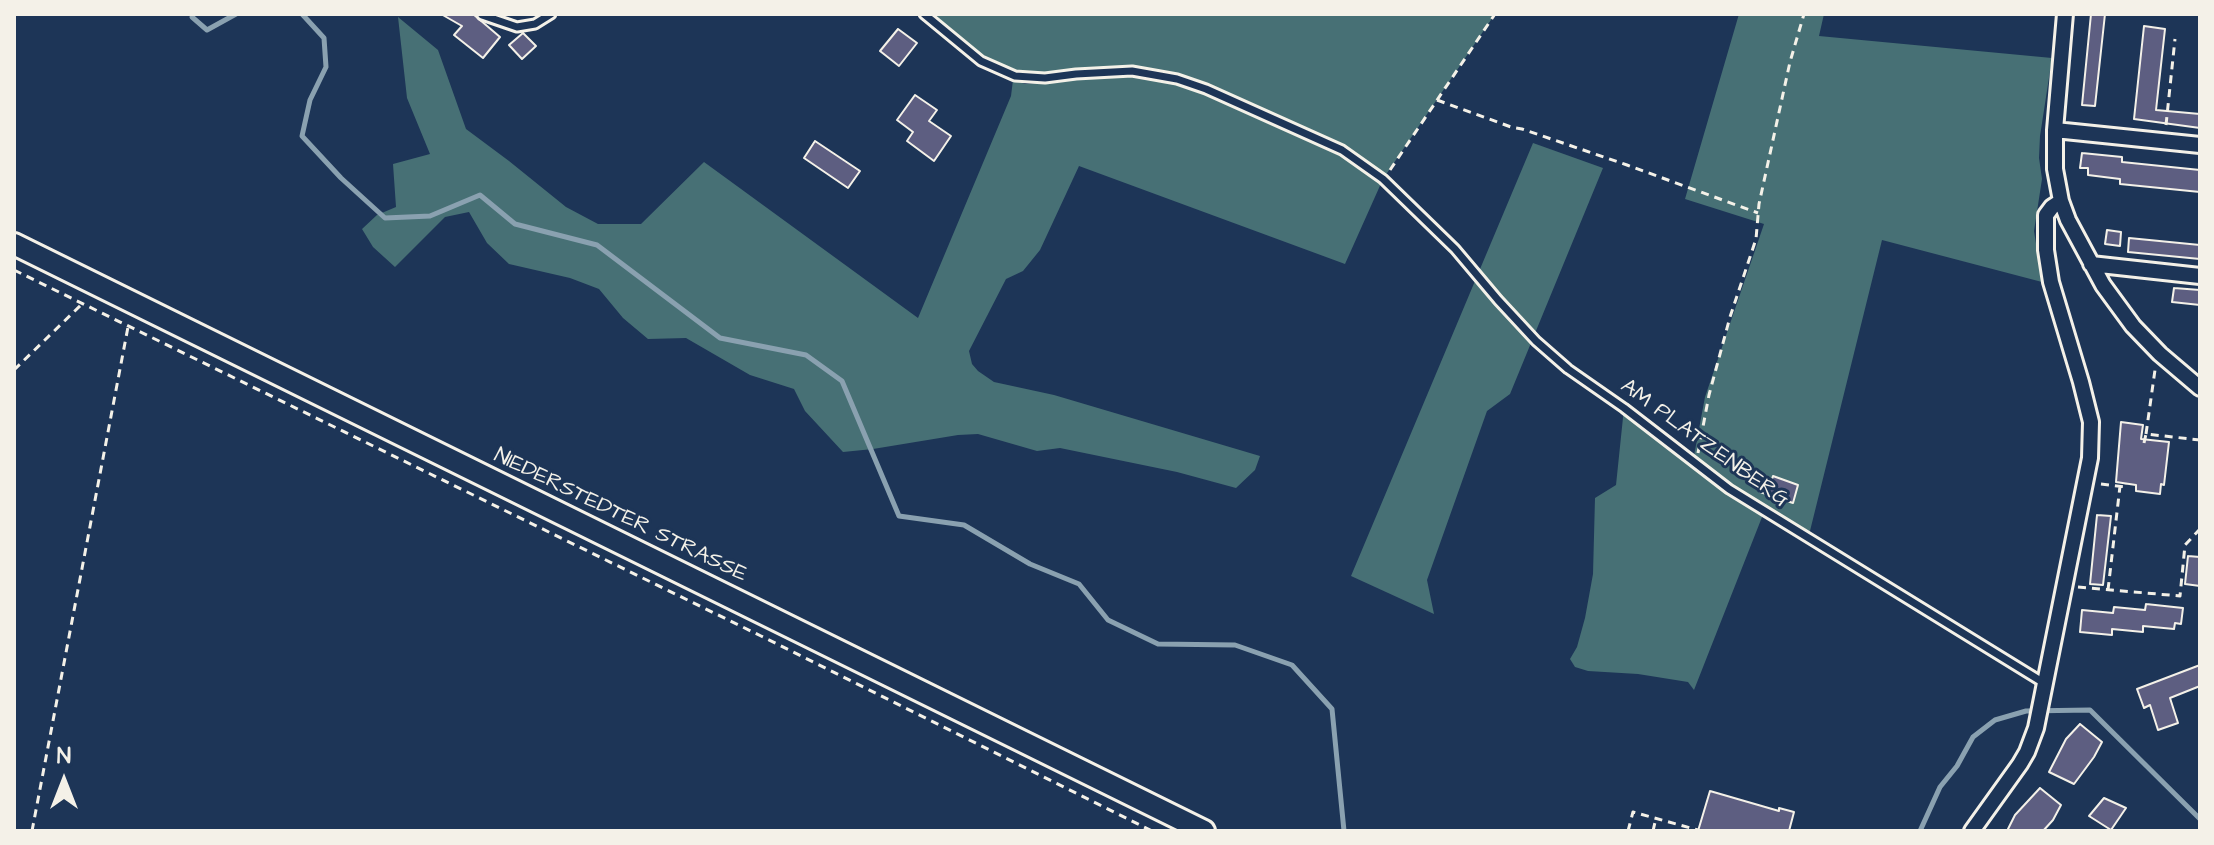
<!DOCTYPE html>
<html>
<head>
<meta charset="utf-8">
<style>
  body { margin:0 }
  #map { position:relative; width:2214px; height:845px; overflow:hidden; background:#1d3557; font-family:"Architects Daughter",sans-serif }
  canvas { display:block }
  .frame { position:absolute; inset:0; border:16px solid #f4f1e8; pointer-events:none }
  .north { position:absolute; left:24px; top:741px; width:80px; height:80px; -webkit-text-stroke:6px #1d3557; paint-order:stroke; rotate:0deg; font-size:22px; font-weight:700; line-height:32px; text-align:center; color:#f4f1e8 }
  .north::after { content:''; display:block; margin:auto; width:28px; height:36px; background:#f4f1e8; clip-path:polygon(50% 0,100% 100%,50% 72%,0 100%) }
</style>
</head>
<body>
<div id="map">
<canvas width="2214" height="845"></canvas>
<div class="frame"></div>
<div class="north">N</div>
</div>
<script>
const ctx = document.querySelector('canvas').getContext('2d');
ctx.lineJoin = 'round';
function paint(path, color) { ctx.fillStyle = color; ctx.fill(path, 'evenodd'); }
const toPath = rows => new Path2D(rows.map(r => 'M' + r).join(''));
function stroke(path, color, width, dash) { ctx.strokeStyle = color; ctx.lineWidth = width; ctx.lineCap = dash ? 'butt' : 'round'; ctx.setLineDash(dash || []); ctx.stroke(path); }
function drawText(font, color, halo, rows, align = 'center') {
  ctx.font = font + ' "Architects Daughter",sans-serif'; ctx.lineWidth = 6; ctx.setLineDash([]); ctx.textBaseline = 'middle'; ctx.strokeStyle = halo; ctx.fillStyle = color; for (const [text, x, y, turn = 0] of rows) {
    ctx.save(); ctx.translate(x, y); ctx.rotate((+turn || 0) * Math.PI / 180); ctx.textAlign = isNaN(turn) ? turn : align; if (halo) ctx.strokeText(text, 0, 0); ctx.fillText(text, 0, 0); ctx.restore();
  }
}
const green = toPath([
  [930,14,1495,14,1383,179,1345,264,1079,166,1040,250,1023,271,1006,279,969,351,972,364,978,371,994,382,1054,395,1260,456,1255,470,1236,488,1177,472,1060,448,1037,451,978,434,958,435,873,449,843,452,805,411,794,389,750,375,686,338,648,339,623,318,599,289,570,278,509,264,487,243,469,212,445,217,395,267,373,247,362,229,377,215,396,207,393,164,430,154,407,98,398,17,438,50,466,129,509,161,566,207,598,224,641,224,704,162,918,318,1011,96,1013,80,1025,84,1039,83,1074,79,1122,76,1124,70,1033,77,1010,72,984,58],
  [1739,14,1824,14,1819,36,2052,58,2040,136,2039,158,2042,179,2034,231,2042,282,1882,240,1808,539,1764,512,1694,690,1688,682,1638,674,1588,671,1575,667,1570,659,1577,647,1585,618,1593,574,1595,498,1616,485,1624,408,1693,461,1705,397,1764,224,1685,199],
  [1533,143,1603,168,1510,394,1487,411,1427,580,1434,614,1351,576]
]);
const stream = toPath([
  [193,14,192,17,207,30,236,14],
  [302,14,324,38,326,67,310,100,302,136,341,178,385,218,430,216,480,195,515,224,597,245,720,338,806,355,842,381,899,516,964,525,1030,564,1079,584,1108,620,1158,644,1235,645,1292,665,1332,709,1344,831],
  [1920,831,1940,787,1957,766,1973,737,1995,720,2026,711,2090,710,2200,819]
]);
const building = toPath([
  [441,14,473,14,500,37,483,58,454,35,462,26,441,14],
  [2091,14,2105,14,2095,106,2082,105,2091,14],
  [2144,26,2165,29,2156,110,2200,114,2200,128,2134,119,2144,26],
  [898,29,917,43,899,66,880,51,898,29],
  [523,33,536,46,522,59,509,45,523,33],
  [915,95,937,110,929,121,951,136,934,161,907,141,913,132,897,120,915,95],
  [815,141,860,171,848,188,804,158,815,141],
  [2082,153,2122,157,2122,162,2200,170,2200,192,2120,184,2120,179,2088,175,2088,168,2080,168,2082,153],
  [2107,230,2121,232,2120,246,2105,244,2107,230],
  [2129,238,2200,245,2200,259,2128,252,2129,238],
  [2174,288,2200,290,2200,305,2172,302,2174,288],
  [2121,422,2143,425,2141,439,2169,442,2164,485,2161,484,2160,494,2136,491,2136,485,2116,482,2121,422],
  [1773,476,1798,485,1793,503,1760,492,1764,479,1771,482,1773,476],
  [2097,515,2111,516,2103,585,2090,584,2097,515],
  [2188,556,2200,557,2200,586,2185,584,2188,556],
  [2146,604,2183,608,2181,624,2175,623,2174,629,2143,626,2143,632,2112,629,2112,635,2080,632,2082,610,2113,613,2114,607,2145,610,2146,604],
  [2200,665,2200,686,2170,698,2178,723,2158,730,2150,705,2144,708,2137,689,2200,665],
  [2080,724,2102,742,2094,757,2074,784,2049,772,2066,739,2080,724],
  [2040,788,2061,805,2053,820,2043,831,2007,831,2015,815,2040,788],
  [1710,791,1779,811,1779,808,1794,812,1789,831,1698,831,1710,791],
  [2104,798,2126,808,2111,830,2089,816,2104,798]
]);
const path = toPath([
  [1437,100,1511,127,1522,129,1627,165,1758,213],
  [2166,125,2175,39],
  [1390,170,1495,14],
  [14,270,761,636,1152,831],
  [14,370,82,304],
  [2146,434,2155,370],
  [2144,443,2146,434,2200,440],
  [1698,453,1709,395,1730,317,1756,239,1759,204,1790,62,1804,14],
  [2101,484,2126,487,2126,484],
  [2078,587,2180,596,2185,545,2200,529],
  [2108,590,2120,486],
  [32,831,128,327],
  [1628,831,1633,812,1698,830],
  [1653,831,1656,818]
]);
const service = toPath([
  [924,14,981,61,1015,76,1045,78,1076,74,1132,71,1177,79,1206,89,1342,150,1383,179,1455,249,1498,300,1536,341,1568,369,1624,408,1729,489,2044,683],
  [482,15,517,27,535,24,551,14]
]);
const minor = toPath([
  [2065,14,2055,130,2055,169,2061,201,2068,220,2103,285,2133,326,2160,354,2200,388],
  [2055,130,2200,145],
  [2091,264,2200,276],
  [1972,831,2020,764,2027,752,2036,728,2090,458,2091,422,2081,382,2051,282,2046,250,2046,215,2052,207,2061,201]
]);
const secondary = toPath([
  [14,244,1204,831]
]);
const streetNames = [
  ["AM PLATZENBERG",1704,444,36],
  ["NIEDERSTEDTER STRASSE",620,516,26]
];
paint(green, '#477075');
stroke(stream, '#8aa1b0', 5);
paint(building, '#5d5e81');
stroke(building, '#f4f1e8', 2);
stroke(service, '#f4f1e8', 13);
stroke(minor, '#f4f1e8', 20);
stroke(secondary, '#f4f1e8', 26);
stroke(path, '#f4f1e8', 3, [8, 6]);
stroke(service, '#1d3557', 7);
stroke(minor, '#1d3557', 14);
stroke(secondary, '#1d3557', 20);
drawText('22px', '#f4f1e8', '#1d3557', streetNames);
</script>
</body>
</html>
